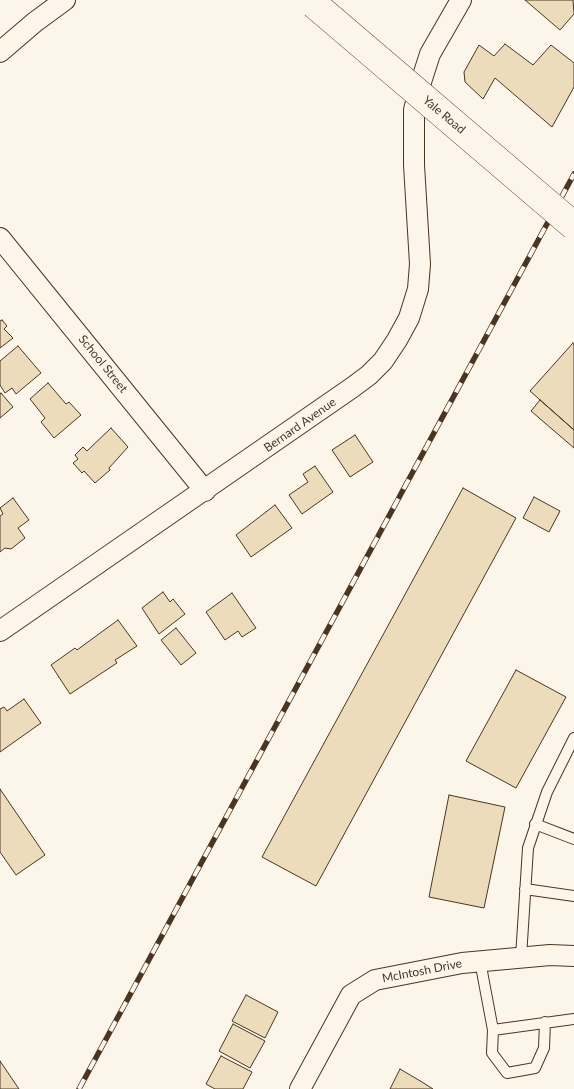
<!DOCTYPE html>
<html>
<head>
<meta charset="utf-8">
<style>
  body { margin:0 }
  canvas { display:block; background:#fbf6e9 }
</style>
</head>
<body>
<canvas width="574" height="1089"></canvas>
<script>
const ctx = document.querySelector('canvas').getContext('2d');
ctx.lineJoin = 'round';
function paint(path, color) { ctx.fillStyle = color; ctx.fill(path, 'evenodd'); }
const toPath = rows => new Path2D(rows.map(r => 'M' + r).join(''));
function stroke(path, color, width, dash) { ctx.strokeStyle = color; ctx.lineWidth = width; ctx.lineCap = dash ? 'butt' : 'round'; ctx.setLineDash(dash || []); ctx.stroke(path); }
function drawText(font, color, halo, rows, align = 'center') {
  ctx.font = font + ' Lato,sans-serif'; ctx.lineWidth = 4; ctx.setLineDash([]); ctx.textBaseline = 'middle'; ctx.strokeStyle = halo; ctx.fillStyle = color; for (const [text, x, y, turn = 0] of rows) {
    ctx.save(); ctx.translate(x, y); ctx.rotate((+turn || 0) * Math.PI / 180); ctx.textAlign = isNaN(turn) ? turn : align; if (halo) ctx.strokeText(text, 0, 0); ctx.fillText(text, 0, 0); ctx.restore();
  }
}
const building = toPath([
  [525,0,573,0,574,14,560,30,525,0],
  [505,44,533,65,551,45,574,63,574,87,552,127,495,78,483,99,465,82,464,72,479,45,494,56,505,44],
  [2,320,7,326,4,329,13,338,0,348,0,321,2,320],
  [573,343,574,345,574,430,530,391,573,343],
  [18,346,41,373,16,394,12,388,5,393,0,385,0,361,18,346],
  [48,383,66,404,69,402,81,415,54,438,41,422,45,418,30,399,48,383],
  [1,393,13,407,0,418,0,394,1,393],
  [540,400,574,430,574,448,531,411,540,400],
  [111,428,128,447,109,468,110,470,95,483,84,471,82,473,73,463,78,459,75,455,83,447,87,451,111,428],
  [355,435,373,462,350,477,332,450,355,435],
  [315,466,333,492,302,514,289,495,308,482,303,474,315,466],
  [463,488,516,518,316,886,262,857,463,488],
  [534,497,560,511,549,532,523,518,534,497],
  [13,498,29,520,18,528,25,538,11,549,5,548,0,552,0,516,3,514,0,508,13,498],
  [275,505,292,528,251,557,236,535,275,505],
  [163,592,170,602,173,599,185,614,159,634,142,608,163,592],
  [232,593,256,628,242,637,238,631,225,640,206,612,232,593],
  [118,620,137,646,115,660,117,663,70,694,51,665,75,648,77,650,118,620],
  [176,628,196,653,181,665,161,640,176,628],
  [516,670,566,697,516,788,466,761,516,670],
  [24,699,41,723,0,752,0,709,4,707,7,711,24,699],
  [0,789,45,855,16,875,0,852,0,789],
  [449,795,505,807,484,908,429,897,449,795],
  [246,995,278,1012,265,1038,232,1021,246,995],
  [233,1024,265,1041,250,1068,219,1051,233,1024],
  [221,1056,252,1072,243,1089,215,1089,206,1084,221,1056],
  [0,1061,19,1089,0,1089,0,1061],
  [400,1069,422,1082,433,1089,390,1089,400,1069]
]);
const service = toPath([
  [535,824,574,839],
  [525,889,574,896],
  [521,957,528,848,547,792,574,738],
  [480,961,493,1030,574,1019],
  [493,1030,492,1053,507,1073,535,1068,544,1048,545,1022]
]);
const minor = toPath([
  [0,52,35,22,65,0],
  [0,238,205,491],
  [0,631,353,387,369,375,383,361,397,340,409,318,418,289,420,264,414,165,414,110,421,82,430,54,461,0],
  [300,1089,351,995,375,980,462,963,550,955,574,956]
]);
const rail = toPath([
  [79,1089,574,174]
]);
const secondaryBridge = toPath([
  [314,4,574,226]
]);
const streetNames = [
  ["Yale Road",444,115,40],
  ["School Street",103,364,51],
  ["Bernard Avenue",300,425,-35],
  ["McIntosh Drive",422,971,-11]
];
paint(building, '#ecdcbc');
stroke(building, '#4a3520', 1);
stroke(service, '#4a3520', 12);
stroke(minor, '#4a3520', 22);
stroke(service, '#fbf6e9', 10);
stroke(minor, '#fbf6e9', 20);
stroke(rail, '#4a3520', 5.5);
stroke(rail, '#fbf6e9', 4, [11]);
stroke(secondaryBridge, '#4a3520', 29, []);
stroke(secondaryBridge, '#fbf6e9', 28);
drawText('12px', '#4a3520', '#fbf6e9', streetNames);
</script>
</body>
</html>
